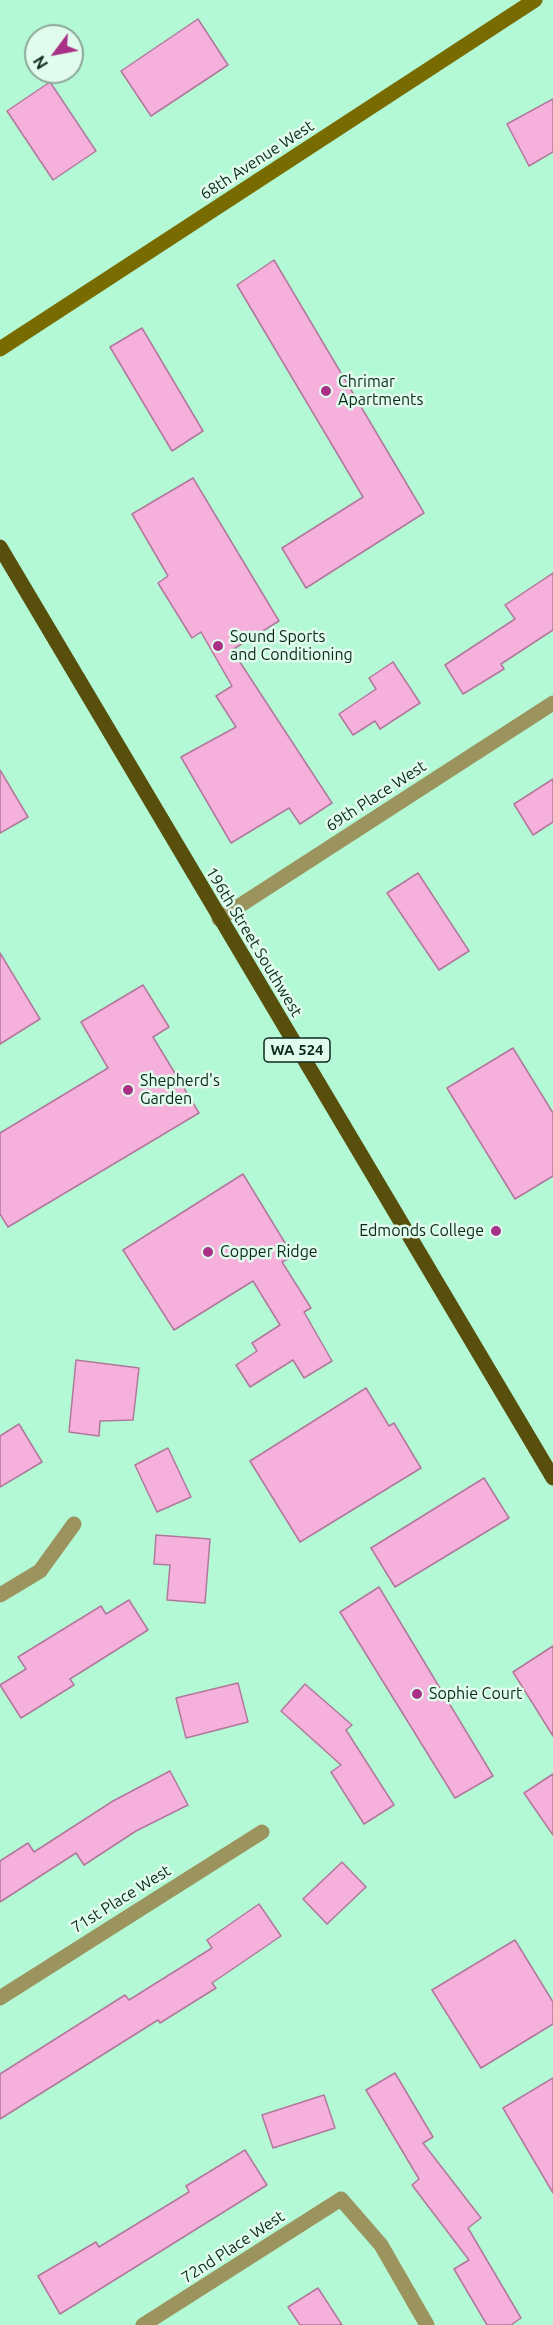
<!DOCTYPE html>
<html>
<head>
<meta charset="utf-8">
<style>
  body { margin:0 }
  #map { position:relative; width:553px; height:2325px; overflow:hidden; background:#b4f9d5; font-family:Ubuntu,sans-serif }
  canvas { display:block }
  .north { position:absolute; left:24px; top:24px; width:60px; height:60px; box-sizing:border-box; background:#e1fced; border:2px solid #8ca899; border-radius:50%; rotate:238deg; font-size:16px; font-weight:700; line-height:24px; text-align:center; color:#0c291c }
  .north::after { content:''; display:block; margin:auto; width:21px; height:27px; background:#a83086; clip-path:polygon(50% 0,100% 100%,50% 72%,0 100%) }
</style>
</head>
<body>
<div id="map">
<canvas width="553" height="2325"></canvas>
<div class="north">N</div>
</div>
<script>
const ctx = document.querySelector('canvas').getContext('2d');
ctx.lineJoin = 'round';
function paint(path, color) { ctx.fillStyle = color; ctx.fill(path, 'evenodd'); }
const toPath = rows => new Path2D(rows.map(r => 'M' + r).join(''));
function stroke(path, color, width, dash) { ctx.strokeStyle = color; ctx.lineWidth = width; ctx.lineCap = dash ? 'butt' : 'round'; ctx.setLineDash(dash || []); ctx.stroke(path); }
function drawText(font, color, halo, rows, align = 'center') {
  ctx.font = font + ' Ubuntu,sans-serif'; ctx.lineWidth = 5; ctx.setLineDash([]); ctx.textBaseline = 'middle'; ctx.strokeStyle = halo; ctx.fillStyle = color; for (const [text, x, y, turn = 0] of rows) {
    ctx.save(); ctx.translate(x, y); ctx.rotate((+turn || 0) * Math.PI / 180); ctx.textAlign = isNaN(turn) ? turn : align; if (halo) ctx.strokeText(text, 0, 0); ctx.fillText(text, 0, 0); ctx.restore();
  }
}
const building = toPath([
  [198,19,228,65,151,116,121,71,198,19],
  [50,82,96,151,53,180,7,111,50,82],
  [553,99,553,152,529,166,507,124,553,99],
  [274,260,424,513,306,588,282,548,363,497,237,285,274,260],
  [142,328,203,431,172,451,110,347,142,328],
  [193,478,279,621,232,650,332,803,300,824,289,808,231,843,181,757,236,727,216,696,232,686,201,632,192,638,158,583,168,576,132,514,193,478],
  [553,573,553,630,501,664,504,669,463,694,445,665,515,619,505,605,553,573],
  [393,662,420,703,380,729,375,721,353,735,339,714,376,689,369,678,393,662],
  [0,770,28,817,0,833,0,770],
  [553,779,553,822,533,835,514,804,553,779],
  [418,873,469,951,439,970,387,893,418,873],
  [0,953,40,1019,0,1044,0,953],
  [143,985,169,1027,153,1037,199,1113,8,1227,0,1214,0,1133,108,1068,81,1022,143,985],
  [513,1048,553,1113,553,1176,515,1199,447,1088,513,1048],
  [243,1174,293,1256,282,1262,311,1308,304,1312,332,1361,304,1378,293,1360,250,1387,236,1365,257,1351,252,1343,280,1325,253,1281,174,1330,123,1250,243,1174],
  [76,1360,139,1368,133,1420,100,1421,99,1436,69,1432,76,1360],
  [366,1388,389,1426,394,1423,421,1468,300,1542,250,1461,366,1388],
  [19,1424,42,1462,0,1487,0,1436,19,1424],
  [168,1448,191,1497,157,1512,135,1465,168,1448],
  [484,1478,509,1518,395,1587,371,1548,484,1478],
  [156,1535,210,1539,205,1603,167,1600,170,1565,154,1564,156,1535],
  [379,1587,493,1776,455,1798,340,1612,379,1587],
  [129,1600,148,1630,70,1679,74,1685,21,1718,0,1685,26,1669,18,1657,101,1606,106,1614,129,1600],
  [553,1646,553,1736,513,1672,553,1646],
  [238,1683,248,1722,186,1738,176,1698,238,1683],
  [305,1684,352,1725,346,1730,394,1805,364,1824,331,1772,341,1765,281,1711,305,1684],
  [170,1771,188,1805,136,1831,84,1865,76,1853,0,1902,0,1861,28,1843,34,1852,113,1801,170,1771],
  [553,1774,553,1835,524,1793,553,1774],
  [342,1862,366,1887,327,1924,303,1899,342,1862],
  [259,1904,281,1936,212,1983,216,1988,160,2023,158,2020,0,2119,0,2074,125,1995,129,2000,212,1948,207,1940,259,1904],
  [515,1940,553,2002,553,2024,481,2068,432,1990,515,1940],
  [395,2073,433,2137,423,2143,481,2218,468,2228,521,2318,511,2325,487,2325,454,2269,469,2260,412,2185,419,2179,366,2090,395,2073],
  [553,2078,553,2193,503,2108,553,2078],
  [324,2095,335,2128,273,2148,262,2115,324,2095],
  [245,2150,267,2185,60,2314,38,2276,96,2242,99,2247,189,2192,186,2186,245,2150],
  [318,2288,342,2325,300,2325,288,2307,318,2288]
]);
const street = toPath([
  [219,919,553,703],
  [0,1595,40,1571,74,1524],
  [0,1998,262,1832],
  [143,2325,341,2199,381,2245,427,2325]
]);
const secondary = toPath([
  [0,349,535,0]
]);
const primary = toPath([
  [0,547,553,1478]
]);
const markers = [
  [326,391,6,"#a83086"],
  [218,646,6,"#a83086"],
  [128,1090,6,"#a83086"],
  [496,1231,6,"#a83086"],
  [208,1252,6,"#a83086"],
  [417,1694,6,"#a83086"]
];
const shields = [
  [297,1050,66]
];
const shieldNames = [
  ["WA 524",297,1050]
];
const streetNames = [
  ["68th Avenue West",257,160,-33],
  ["69th Place West",376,796,-33],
  ["196th Street Southwest",254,942,59],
  ["71st Place West",121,1899,-32],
  ["72nd Place West",233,2247,-33]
];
const poiNames = [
  ["Chrimar",338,382],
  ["Apartments",338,400],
  ["Sound Sports",230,637],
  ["and Conditioning",230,655],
  ["Shepherd's",140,1081],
  ["Garden",140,1099],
  ["Edmonds College",484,1231,"right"],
  ["Copper Ridge",220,1252],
  ["Sophie Court",429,1694]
];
paint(building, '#f5b0db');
stroke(building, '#b1789c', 1.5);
stroke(street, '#9c945f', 15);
stroke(secondary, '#786c00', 15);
stroke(primary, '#584f0c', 15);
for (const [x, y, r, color] of markers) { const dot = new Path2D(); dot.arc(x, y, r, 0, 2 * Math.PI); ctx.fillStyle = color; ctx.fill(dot); stroke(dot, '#e1fced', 2); }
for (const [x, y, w] of shields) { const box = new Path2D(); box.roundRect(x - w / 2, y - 12, w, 24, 4.5); ctx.fillStyle = '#e1fced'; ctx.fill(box); stroke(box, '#0c291c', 1.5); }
drawText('bold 15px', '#0c291c', null, shieldNames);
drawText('16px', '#0c291c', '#e1fced', streetNames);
drawText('16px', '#0c291c', '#e1fced', poiNames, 'left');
</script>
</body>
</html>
